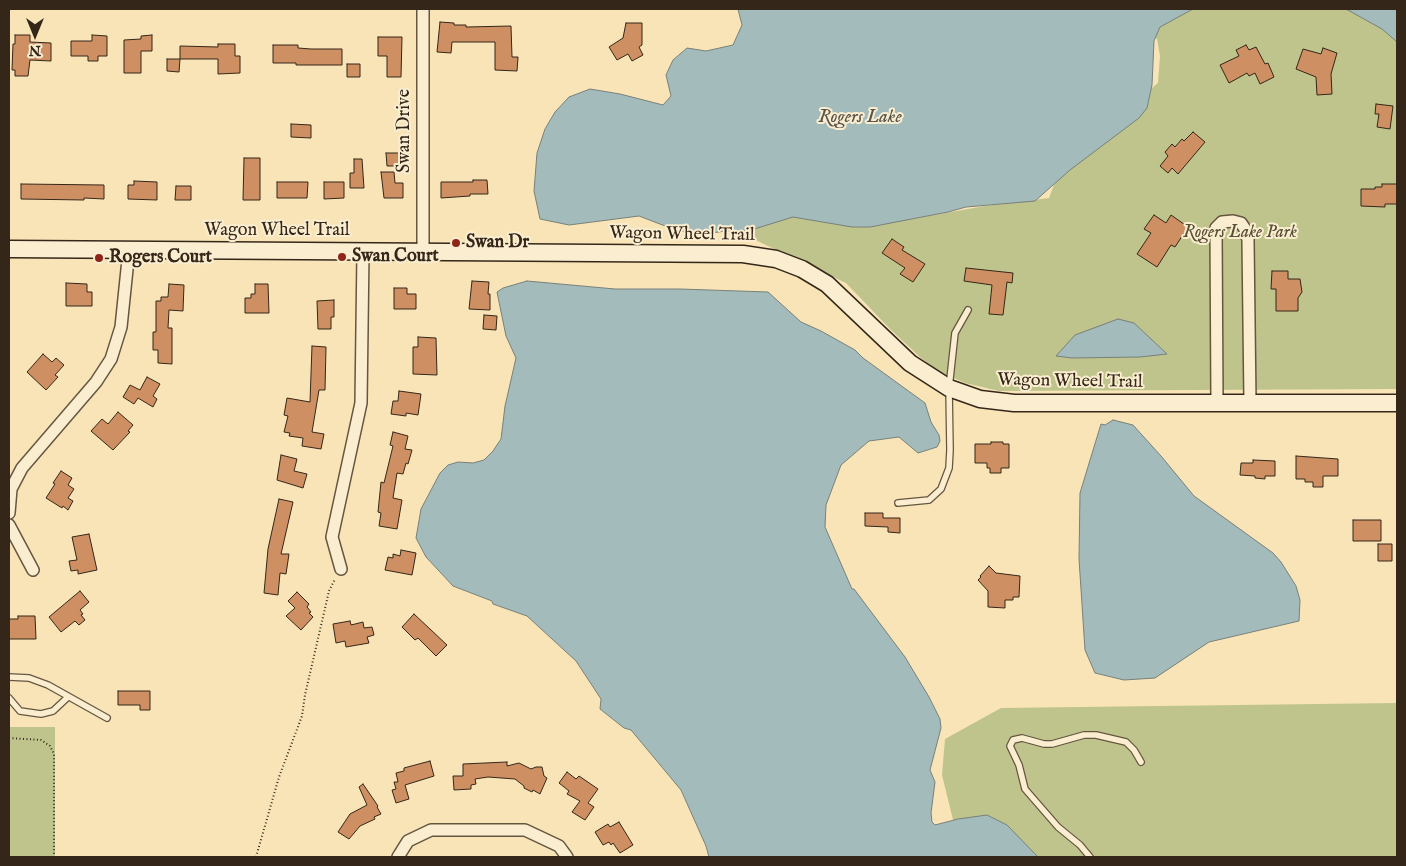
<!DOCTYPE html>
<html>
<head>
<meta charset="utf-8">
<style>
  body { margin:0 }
  #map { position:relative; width:1406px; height:866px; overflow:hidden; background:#f8e4b7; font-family:"IM FELL English",serif }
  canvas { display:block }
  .frame { position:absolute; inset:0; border:10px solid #342719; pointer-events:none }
  .north { position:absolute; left:10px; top:10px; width:50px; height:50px; -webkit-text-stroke:4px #faedd0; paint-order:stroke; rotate:180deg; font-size:14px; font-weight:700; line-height:20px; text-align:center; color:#342719 }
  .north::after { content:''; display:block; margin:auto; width:18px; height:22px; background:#342719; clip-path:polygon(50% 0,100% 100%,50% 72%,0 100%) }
</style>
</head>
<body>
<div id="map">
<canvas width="1406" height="866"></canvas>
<div class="frame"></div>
<div class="north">N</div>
</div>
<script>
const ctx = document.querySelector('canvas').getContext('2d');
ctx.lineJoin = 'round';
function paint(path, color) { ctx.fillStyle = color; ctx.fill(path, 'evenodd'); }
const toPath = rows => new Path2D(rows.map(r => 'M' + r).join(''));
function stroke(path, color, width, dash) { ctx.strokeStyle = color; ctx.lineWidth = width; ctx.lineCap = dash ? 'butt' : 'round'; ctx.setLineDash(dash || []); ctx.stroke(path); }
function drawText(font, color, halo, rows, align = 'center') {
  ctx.font = font + ' "IM FELL English",serif'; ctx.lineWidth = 4; ctx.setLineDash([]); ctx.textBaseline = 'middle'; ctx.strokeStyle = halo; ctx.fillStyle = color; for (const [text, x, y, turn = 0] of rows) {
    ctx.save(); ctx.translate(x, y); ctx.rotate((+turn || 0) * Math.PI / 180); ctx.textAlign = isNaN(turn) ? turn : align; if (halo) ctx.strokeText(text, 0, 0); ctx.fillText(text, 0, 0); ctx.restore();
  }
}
const green = toPath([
  [1138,9,1374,9,1397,25,1397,389,999,391,965,383,938,371,921,358,891,330,846,283,747,236,729,234,769,196,894,222,985,206,1049,198,1071,140,1141,97,1158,83,1160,56,1157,39,1142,22],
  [1397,703,1397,857,977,857,956,832,942,775,945,739,1001,708],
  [9,727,55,727,55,857,9,857]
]);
const water = toPath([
  [738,9,1193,9,1160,27,1154,41,1152,85,1147,108,1139,118,1070,170,1035,201,966,207,948,212,870,227,852,227,793,217,751,230,725,231,698,235,673,229,639,216,569,225,540,219,534,191,537,153,545,129,555,112,569,97,590,89,620,94,663,105,671,96,666,75,673,60,687,48,706,51,733,45,742,25,738,9],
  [1346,9,1397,9,1397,42,1382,29,1346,9],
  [527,281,615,289,680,289,768,292,801,322,821,331,855,350,863,358,925,403,931,422,939,435,940,441,937,447,918,453,899,437,869,441,841,465,826,505,825,527,852,589,854,589,905,657,929,697,940,719,941,728,930,770,935,782,931,813,932,822,935,825,958,819,987,815,1007,825,1038,857,709,857,706,846,681,790,631,730,624,728,600,709,601,699,576,661,527,616,493,604,492,601,453,586,426,557,416,538,421,509,440,473,448,465,458,462,473,463,484,460,493,451,501,439,505,406,516,358,506,336,497,292,503,288,527,281],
  [1118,319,1134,323,1167,354,1140,357,1072,358,1056,356,1075,335,1118,319],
  [1113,420,1133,425,1161,456,1194,496,1273,553,1281,562,1296,586,1300,600,1299,621,1209,642,1155,678,1124,680,1095,673,1085,650,1079,559,1080,493,1101,424,1105,425,1113,420]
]);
const building = toPath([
  [440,22,454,23,454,25,466,25,466,27,511,26,512,57,518,57,517,71,495,70,495,42,452,42,451,53,437,52,440,22],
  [626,23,642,23,642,45,639,47,643,55,632,61,628,54,617,60,609,47,623,38,626,23],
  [15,35,30,35,30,42,51,43,51,61,30,60,28,76,15,76,15,70,12,70,13,44,15,44,15,35],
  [92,35,107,36,107,56,98,56,98,61,88,61,88,56,71,56,71,41,92,41,92,35],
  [152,35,152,51,141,51,141,73,124,73,124,40,141,39,141,36,152,35],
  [378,37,402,37,401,77,387,77,387,56,378,56,378,37],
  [218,44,235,44,235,56,240,56,240,73,218,74,218,59,180,59,180,46,218,47,218,44],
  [273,45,298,45,298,48,311,49,342,49,342,65,296,65,296,63,273,63,273,45],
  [1246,45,1249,50,1256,47,1265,64,1268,63,1274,77,1260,84,1255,73,1249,76,1247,73,1229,83,1220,65,1239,56,1236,50,1246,45],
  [1323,48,1337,53,1331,74,1332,94,1317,95,1316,77,1296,69,1303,49,1321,54,1323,48],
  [167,59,180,59,179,72,167,71,167,59],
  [347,64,360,64,360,77,347,77,347,64],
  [1376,104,1393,106,1390,129,1377,127,1379,114,1375,114,1376,104],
  [291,124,311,125,311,138,291,137,291,124],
  [1193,132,1205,142,1178,174,1172,168,1168,173,1160,166,1168,156,1165,152,1172,144,1175,147,1182,139,1184,141,1193,132],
  [386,153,400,153,401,166,387,166,386,153],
  [244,158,260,158,260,200,243,200,244,158],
  [354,159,362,159,364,188,350,188,350,173,354,173,354,159],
  [381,172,394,172,395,183,403,183,403,198,384,198,381,172],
  [473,180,487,180,488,194,470,194,470,196,441,198,441,182,473,182,473,180],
  [134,181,157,182,157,200,128,199,128,185,134,185,134,181],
  [277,182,308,182,307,198,277,198,277,182],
  [324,182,344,182,344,198,324,199,324,182],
  [21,184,104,185,104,199,84,198,84,200,21,199,21,184],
  [1382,184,1397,184,1397,204,1385,204,1385,207,1361,206,1361,189,1375,189,1375,187,1382,187,1382,184],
  [176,186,191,186,191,200,175,200,176,186],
  [1154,215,1166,223,1171,215,1188,227,1175,247,1171,245,1157,267,1137,254,1151,233,1144,229,1154,215],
  [892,239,904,247,902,250,925,264,913,282,900,274,905,268,882,253,892,239],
  [966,268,1013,273,1012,283,1007,282,1003,315,989,314,992,285,964,281,966,268],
  [1272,271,1288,271,1288,279,1300,279,1302,292,1298,298,1298,311,1276,311,1276,289,1271,289,1272,271],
  [472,281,489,282,488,294,490,294,490,310,469,309,472,281],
  [66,283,87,284,87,292,92,292,92,306,66,306,66,283],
  [169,284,184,285,183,311,169,310,168,328,172,328,172,364,158,363,158,350,153,350,153,332,156,332,156,301,161,301,161,297,168,297,169,284],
  [255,284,268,284,269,313,245,313,245,298,251,298,251,294,255,294,255,284],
  [394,288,407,288,407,294,416,294,416,309,394,309,394,288],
  [334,300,334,317,331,317,331,329,318,329,317,301,334,300],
  [484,315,497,316,496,330,483,329,484,315],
  [418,337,436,338,437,375,413,374,413,347,418,347,418,337],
  [312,346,326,347,325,390,319,390,312,432,324,434,321,449,302,446,303,438,289,436,290,433,284,432,288,416,284,415,287,398,310,402,312,346],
  [43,354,52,362,56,358,64,365,55,375,58,377,46,390,27,372,43,354],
  [147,377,160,384,153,396,157,399,153,407,138,398,134,404,123,397,130,385,140,390,147,377],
  [399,391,421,394,418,415,406,413,406,416,391,414,393,401,398,401,399,391],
  [118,412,133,425,128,431,130,432,113,450,91,431,102,419,108,424,118,412],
  [393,432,408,436,405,449,412,450,408,464,406,463,403,474,397,473,393,498,402,500,397,529,379,526,381,513,378,512,381,482,384,483,393,446,390,445,393,432],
  [991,442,1003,442,1003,444,1009,444,1009,468,1001,468,1001,473,990,473,990,468,987,468,987,463,975,463,975,444,991,444,991,442],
  [281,455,297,459,294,471,307,474,303,488,277,480,281,455],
  [1296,456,1338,459,1338,476,1323,476,1323,487,1313,487,1313,482,1305,482,1305,479,1296,479,1296,456],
  [1253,460,1275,461,1275,476,1265,476,1265,479,1255,478,1255,476,1240,475,1241,463,1253,463,1253,460],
  [61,471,72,478,68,485,74,489,68,498,73,501,68,510,63,506,62,508,46,498,55,484,53,483,61,471],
  [279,499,293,502,281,554,289,554,286,574,280,573,278,595,264,593,268,549,279,499],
  [865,513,883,513,883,518,900,518,900,533,888,532,888,527,865,526,865,513],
  [1353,520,1381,520,1381,541,1353,541,1353,520],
  [89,534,97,570,78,574,78,570,71,571,69,561,77,560,72,537,89,534],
  [1378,544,1392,544,1392,561,1378,561,1378,544],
  [401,550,416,553,412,575,385,570,388,557,393,558,393,554,400,556,401,550],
  [989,566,996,573,1020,576,1019,597,1013,597,1013,600,1005,600,1005,608,988,607,988,591,978,580,981,577,980,576,989,566],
  [80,591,89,602,80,610,83,614,81,615,85,620,79,625,75,621,61,632,49,617,80,591],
  [297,592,309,604,307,607,311,612,309,613,313,617,301,630,286,616,295,608,288,601,297,592],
  [414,614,447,645,436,656,418,638,415,640,402,627,414,614],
  [18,616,35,616,36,639,9,639,9,619,18,619,18,616],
  [350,621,351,625,363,622,364,628,372,627,374,635,367,637,369,643,346,647,345,641,336,643,333,624,350,621],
  [118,691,150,691,150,710,140,710,140,705,118,705,118,691],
  [430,761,434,776,405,785,409,799,396,803,392,790,396,789,394,782,398,782,396,773,404,771,404,768,430,761],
  [507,762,507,766,519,763,531,769,536,767,542,767,544,776,547,778,540,794,533,790,532,792,524,788,524,786,515,779,488,777,475,779,476,784,471,785,471,789,454,790,453,776,463,776,463,764,507,762],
  [567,772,576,779,579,776,598,789,588,803,594,807,585,820,572,812,580,801,567,794,569,791,559,783,567,772],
  [363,784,378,806,377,807,381,814,374,817,375,819,360,826,349,839,338,832,350,814,367,805,359,787,363,784],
  [619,822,633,845,620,853,613,843,611,845,609,842,603,845,595,832,608,824,610,827,619,822]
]);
const path = toPath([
  [9,738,41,740,50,746,54,754,54,857],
  [256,857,279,777,302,716,305,695,329,591,335,579]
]);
const lane = toPath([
  [898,503,929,500,941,489,949,468,950,450,949,388,955,333,968,310],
  [9,677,29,678,48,685,107,718],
  [9,698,20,711,41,714,53,711,68,697],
  [1090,857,1080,845,1058,827,1025,789,1019,765,1010,746,1013,740,1022,738,1044,744,1052,744,1084,735,1096,735,1126,742,1134,750,1141,762]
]);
const street = toPath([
  [423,252,423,9],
  [1217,403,1216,228,1222,222,1233,221,1241,223,1245,229,1248,240,1250,403],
  [9,513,11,489,22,468,96,382,111,359,121,327,129,250],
  [9,525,33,570],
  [341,569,332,537,361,403,363,252],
  [398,857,408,841,431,830,525,830,559,846,567,857]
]);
const secondary = toPath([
  [9,249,743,254,776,259,802,269,827,284,910,363,949,388,980,399,1014,403,1397,403]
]);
const markers = [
  [456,243,5,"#8f2418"],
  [342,257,5,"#8f2418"],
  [99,258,5,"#8f2418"]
];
const streetNames = [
  ["Swan Drive",405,131,-90],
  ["Wagon Wheel Trail",277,231],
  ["Wagon Wheel Trail",682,235,1],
  ["Wagon Wheel Trail",1070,382,1]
];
const parkNames = [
  ["Rogers Lake Park",1240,233]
];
const poiNames = [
  ["Swan Dr",466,243],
  ["Swan Court",352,257],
  ["Rogers Court",109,258]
];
const waterNames = [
  ["Rogers Lake",860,118]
];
paint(green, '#bfc48d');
paint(water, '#a4bbbb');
stroke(water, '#77807a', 1);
paint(building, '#ce8f62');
stroke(building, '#342719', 1);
stroke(lane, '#655640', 8);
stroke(street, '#655640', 14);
stroke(secondary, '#342719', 19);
stroke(path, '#342719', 2, [1, 2.5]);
stroke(lane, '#faedd0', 5.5);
stroke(street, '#faedd0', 11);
stroke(secondary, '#faedd0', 16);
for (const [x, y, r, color] of markers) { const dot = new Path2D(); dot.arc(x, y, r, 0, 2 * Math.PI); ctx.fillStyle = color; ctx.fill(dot); stroke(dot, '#faedd0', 2); }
drawText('18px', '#342719', '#faedd0', streetNames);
drawText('italic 18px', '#574e36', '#faedd0', parkNames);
drawText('bold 18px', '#342719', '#faedd0', poiNames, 'left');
drawText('italic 19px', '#56534a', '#faedd0', waterNames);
</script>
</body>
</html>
